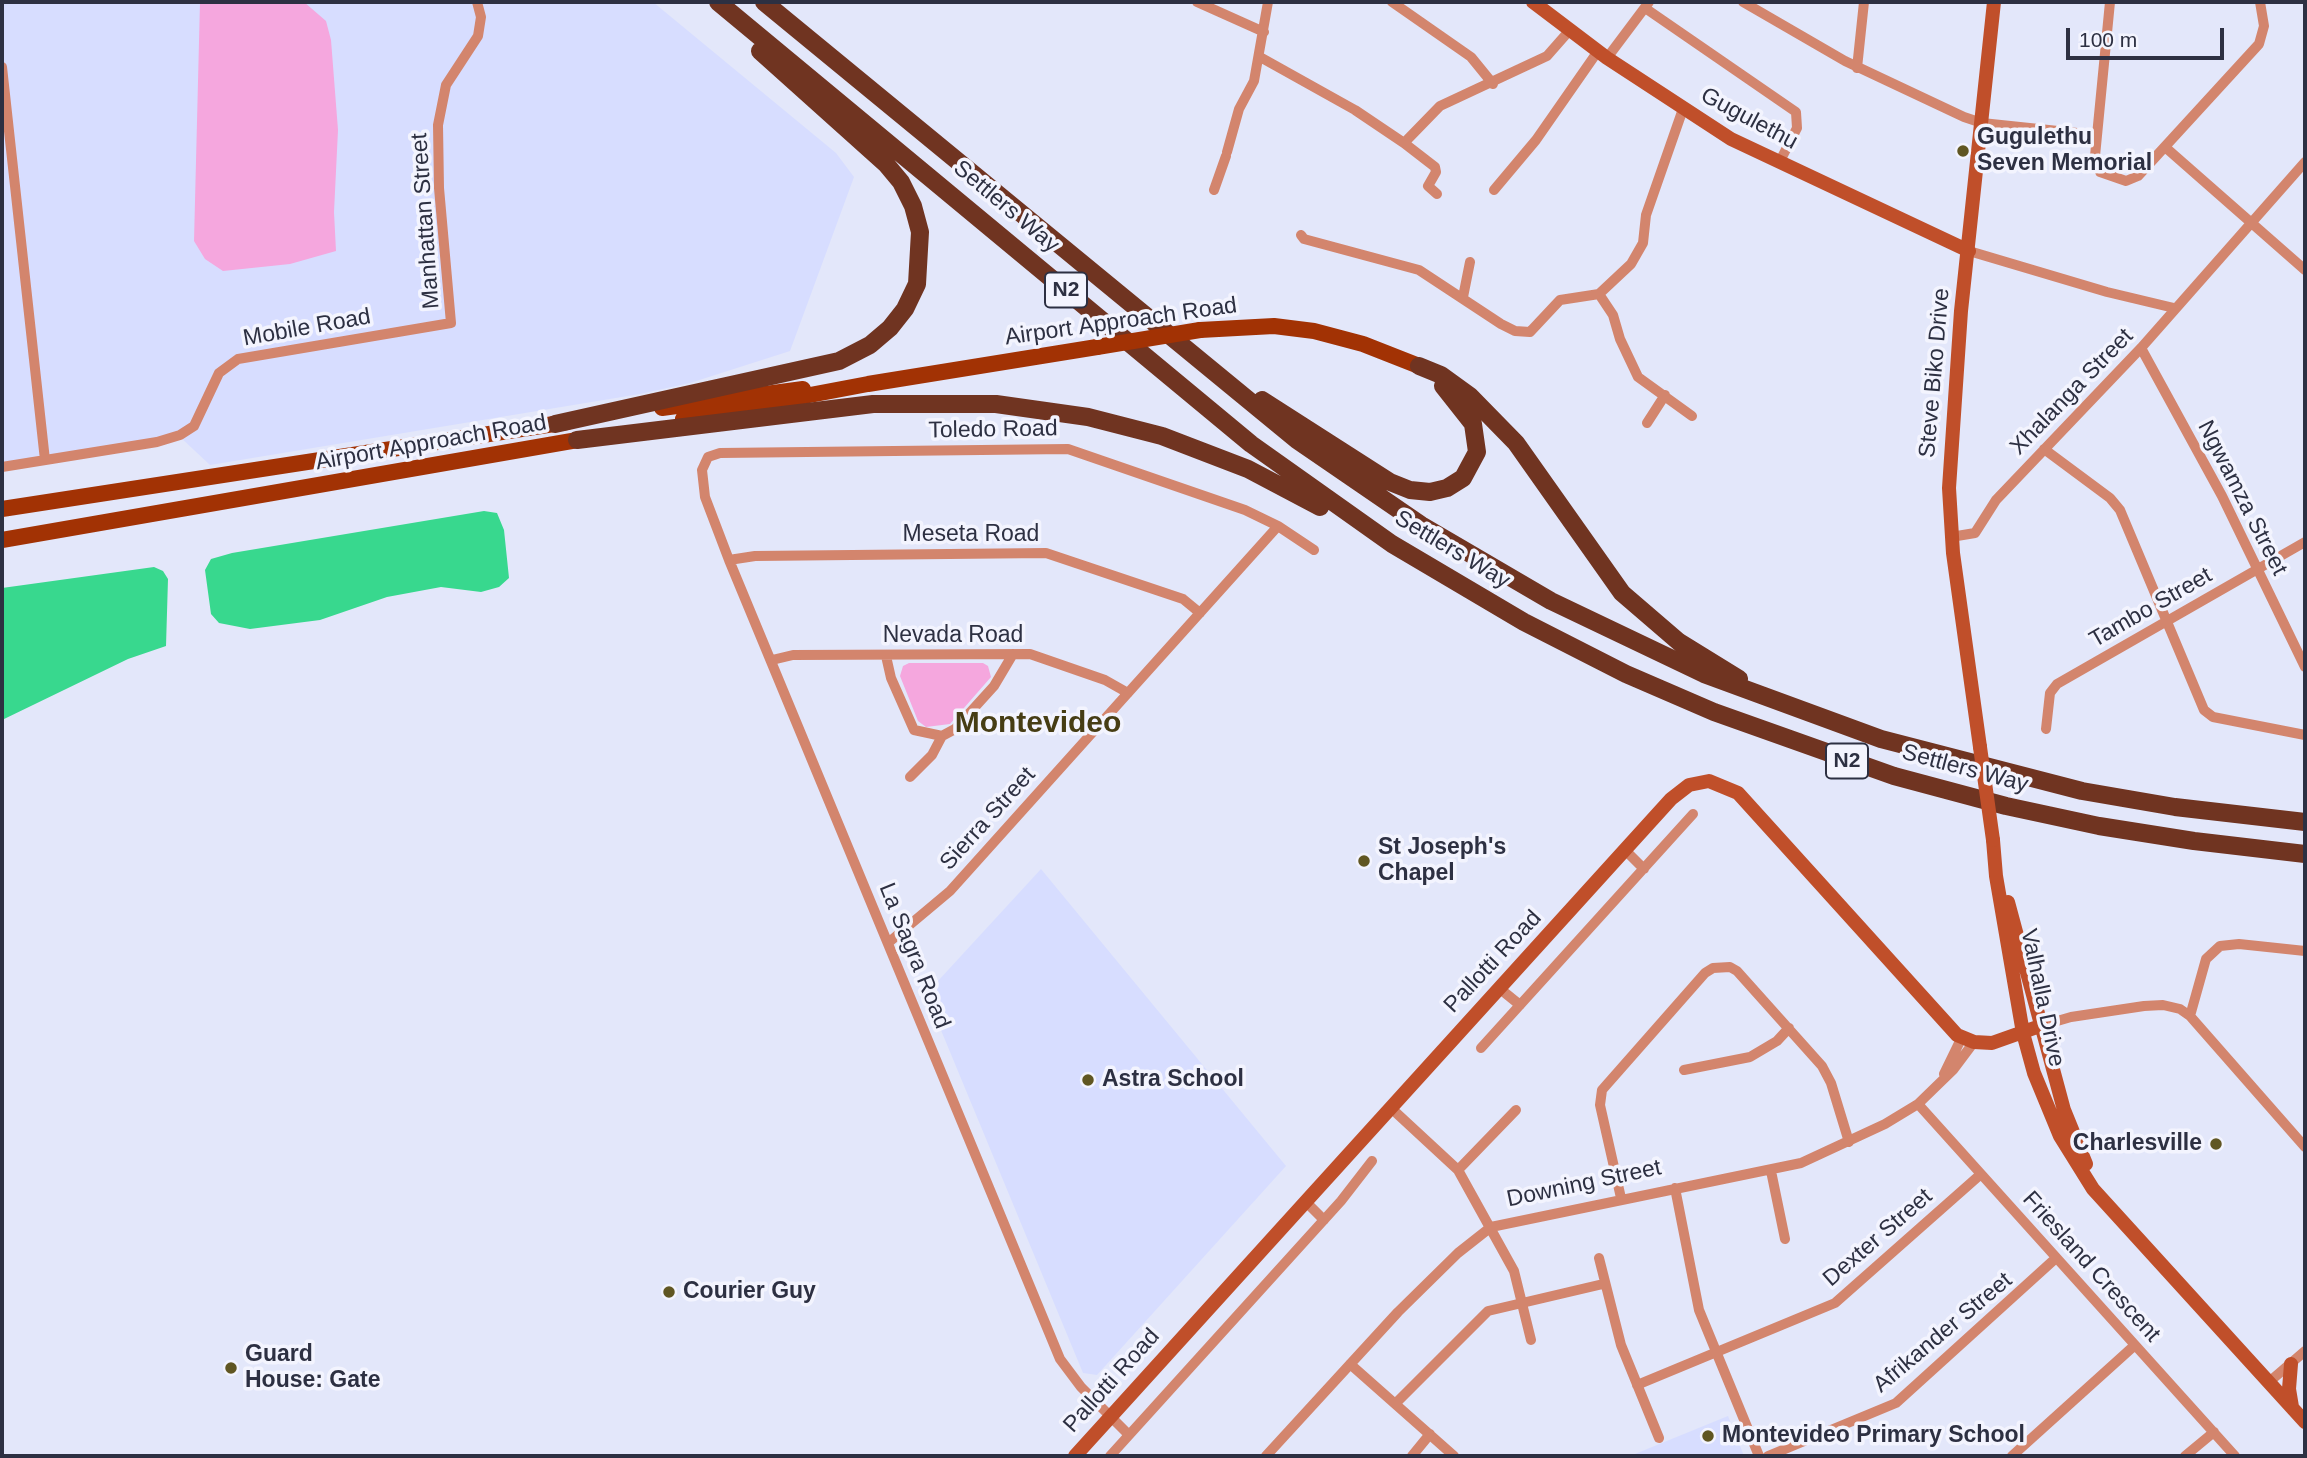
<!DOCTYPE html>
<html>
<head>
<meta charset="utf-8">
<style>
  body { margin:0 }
  #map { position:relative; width:2307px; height:1458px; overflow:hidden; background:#e3e7fa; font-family:Arial,sans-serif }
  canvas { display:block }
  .frame { position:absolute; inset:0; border:4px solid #2d3042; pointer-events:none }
  .scale { position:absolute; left:2066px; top:28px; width:158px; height:32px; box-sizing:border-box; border:4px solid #2d3042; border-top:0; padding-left:9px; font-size:21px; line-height:24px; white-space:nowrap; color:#2d3042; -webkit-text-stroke:5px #f3f4fe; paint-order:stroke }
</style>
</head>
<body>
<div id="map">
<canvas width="2307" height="1458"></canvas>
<div class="frame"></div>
<div class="scale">100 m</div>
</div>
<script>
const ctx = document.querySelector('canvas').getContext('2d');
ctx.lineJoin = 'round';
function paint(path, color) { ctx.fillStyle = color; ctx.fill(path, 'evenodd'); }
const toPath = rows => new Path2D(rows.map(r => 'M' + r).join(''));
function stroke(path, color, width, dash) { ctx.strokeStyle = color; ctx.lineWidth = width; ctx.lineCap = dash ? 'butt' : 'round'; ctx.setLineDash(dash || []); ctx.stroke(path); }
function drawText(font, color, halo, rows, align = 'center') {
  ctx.font = font + ' Arial,sans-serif'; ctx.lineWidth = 7; ctx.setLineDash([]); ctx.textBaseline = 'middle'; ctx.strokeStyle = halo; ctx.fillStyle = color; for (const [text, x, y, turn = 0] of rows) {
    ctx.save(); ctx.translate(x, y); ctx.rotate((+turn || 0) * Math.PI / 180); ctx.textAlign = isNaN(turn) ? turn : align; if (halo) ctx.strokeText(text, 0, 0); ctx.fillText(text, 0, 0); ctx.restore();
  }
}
const built = toPath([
  [2,2,653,2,836,153,854,177,790,351,690,383,640,394,210,465,179,436,2,465],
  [1041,869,1286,1166,1097,1375,1083,1373,926,994],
  [1728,1416,1744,1456,1630,1456]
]);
const green = toPath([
  [200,2,304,2,326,21,331,40,338,130,334,212,336,251,290,264,223,271,205,259,194,241],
  [909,663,983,663,988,666,991,677,950,724,926,727,918,721,900,676,903,666]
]);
const water = toPath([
  [484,511,497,513,504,530,509,578,499,587,481,592,441,587,387,597,320,620,250,629,219,623,211,614,205,570,211,559,232,553],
  [154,567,163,571,168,579,166,646,128,659,2,720,2,588]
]);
const street = toPath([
  [1197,2,1264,32],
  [1392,2,1471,57,1493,84],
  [1743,2,1845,61,1964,117,1982,123,2096,135],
  [2110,2,2095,156,2100,172,2126,181,2138,176,2259,44,2264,26,2260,2],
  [1645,8,1796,112,1797,128,1779,163],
  [1260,57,1355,110,1404,143,1435,167,1436,172,1428,186,1437,194],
  [1607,58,1649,2],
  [2,67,45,460],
  [1857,68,1864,2],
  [1404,143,1440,106,1547,56,1569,31],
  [2165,147,2305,270],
  [1227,152,1239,109,1254,81,1268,2],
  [1214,190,1226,156],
  [1494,190,1536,140,1598,51],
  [1301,235,1304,239,1419,270,1501,324,1515,331,1530,332,1560,300,1599,294,1631,264,1643,243,1646,215,1683,109],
  [1969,251,2107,292,2174,308],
  [1599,294,1613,315,1620,339,1638,377,1692,416],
  [1463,297,1470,262],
  [2141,348,2222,496,2305,667],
  [1647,423,1665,395],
  [2044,449,2110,498,2120,510,2204,710,2213,717,2305,735],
  [2,467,157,442,180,435,194,426,219,373,238,359,451,323,439,188,438,125,446,85,478,36,481,17,477,2],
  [1951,537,1975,533,1996,500,2141,348,2305,162],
  [729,560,755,556,1046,553,1183,599,1200,613],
  [886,656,891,678,914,730,942,736,955,729,994,686,1013,654],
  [772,660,793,655,1030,654,1105,680,1128,693],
  [2046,729,2050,693,2057,684,2305,542],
  [910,777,932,755,942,736],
  [1625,850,1644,869],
  [888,943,950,891,1278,526],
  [1499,988,1520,1005],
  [2190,1016,2206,959,2220,946,2239,944,2305,951],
  [2040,1026,2071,1017,2144,1006,2163,1005,2180,1009,2190,1016,2305,1147],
  [1481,1048,1693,814],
  [1684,1070,1750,1057,1777,1041,1789,1028],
  [1944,1074,1962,1037],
  [1918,1104,2235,1456],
  [1391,1108,1458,1170,1514,1271,1531,1340],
  [1458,1170,1516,1110],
  [1771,1171,1785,1239],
  [1675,1188,1699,1310,1759,1456],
  [1621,1198,1600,1105,1602,1090,1705,973,1713,968,1730,967,1737,971,1822,1066,1831,1083,1849,1142],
  [1305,1201,1324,1220],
  [1599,1258,1621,1345,1659,1438],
  [1350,1364,1454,1456],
  [2269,1382,2305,1351],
  [1637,1385,1835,1303,1981,1174],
  [1396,1403,1488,1311,1603,1284],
  [1129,1435,1081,1387,1060,1359,729,560,705,497,702,470,708,457,720,453,1068,449,1245,510,1278,526,1314,550],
  [1110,1456,1341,1201,1372,1161],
  [1266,1456,1398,1312,1458,1253,1491,1227,1801,1163,1885,1124,1918,1104,1953,1070,1974,1042],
  [1412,1456,1430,1434],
  [1768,1456,1896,1403,2056,1258],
  [2012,1456,2135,1345],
  [2185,1456,2214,1432]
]);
const secondary = toPath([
  [1533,2,1607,58,1731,139,1969,251],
  [1980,747,1953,553,1949,488,1961,311,1994,2],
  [1993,840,1996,876,2023,1033,2034,1073,2060,1136,2093,1189,2305,1422],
  [2008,902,2064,1110,2086,1164],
  [2291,1364,2289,1389,2292,1407],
  [1075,1456,1671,799,1689,785,1709,781,1738,793,1957,1035,1974,1042,1992,1043,2040,1026]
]);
const primary = toPath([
  [1200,330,1274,326,1314,331,1363,344,1419,366],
  [662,408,803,389],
  [683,419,868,384,1097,347],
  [2,509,567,422],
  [2,540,589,438]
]);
const highway = toPath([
  [718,2,1251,444,1392,544,1524,622,1626,674,1714,712,1894,776,2006,806,2099,826,2194,841,2305,854],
  [764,2,1297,440,1421,525,1551,601,1704,674,1881,739,2082,791,2175,807,2305,822],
  [1419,366,1441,375,1470,396,1516,443,1622,593,1679,642,1739,679],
  [1262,400,1390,482,1410,490,1430,492,1447,488,1463,478,1477,452,1473,424,1443,386],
  [555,424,839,361,870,345,890,328,905,309,917,284,920,232,913,206,901,182,886,164,760,51],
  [577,440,873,404,996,404,1088,417,1162,436,1248,469,1320,507]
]);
const secondaryBridge = toPath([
  [1980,747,1993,840]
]);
const primaryBridge = toPath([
  [1097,347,1200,330]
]);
const markers = [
  [1963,151,7,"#605622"],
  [1364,861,7,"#605622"],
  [1088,1080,7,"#605622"],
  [2216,1144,7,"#605622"],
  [669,1292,7,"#605622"],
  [231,1368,7,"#605622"],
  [1708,1436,7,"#605622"]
];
const shields = [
  [1066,290,42],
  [1847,761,42]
];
const shieldNames = [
  ["N2",1066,290],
  ["N2",1847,761]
];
const streetNames = [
  ["Gugulethu",1749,119,28],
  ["Settlers Way",1006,207,40],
  ["Manhattan Street",426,221,-94],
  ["Airport Approach Road",1121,322,-8],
  ["Mobile Road",307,328,-10],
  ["Steve Biko Drive",1935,373,-85],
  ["Xhalanga Street",2072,392,-46],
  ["Toledo Road",993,430,-1],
  ["Airport Approach Road",431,443,-10],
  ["Ngwamza Street",2242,498,63],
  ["Meseta Road",971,535],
  ["Settlers Way",1452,550,31],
  ["Tambo Street",2151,608,-30],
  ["Nevada Road",953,636],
  ["Settlers Way",1965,769,15],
  ["Sierra Street",988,819,-48],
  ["La Sagra Road",914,956,68],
  ["Pallotti Road",1493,962,-47],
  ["Valhalla Drive",2042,998,78],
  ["Downing Street",1584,1184,-12],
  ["Dexter Street",1878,1238,-41],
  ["Friesland Crescent",2091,1267,48],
  ["Afrikander Street",1943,1333,-40],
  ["Pallotti Road",1112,1381,-48]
];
const poiNames = [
  ["Gugulethu",1977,138],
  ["Seven Memorial",1977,164],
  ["St Joseph's",1378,848],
  ["Chapel",1378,874],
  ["Astra School",1102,1080],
  ["Charlesville",2202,1144,"right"],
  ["Courier Guy",683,1292],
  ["Guard",245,1355],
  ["House: Gate",245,1381],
  ["Montevideo Primary School",1722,1436]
];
const districtNames = [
  ["Montevideo",1038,724]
];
paint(built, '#d7ddff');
paint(green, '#f5a7de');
paint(water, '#38d88e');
stroke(street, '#d3856d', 10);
stroke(secondary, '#c04f2a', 14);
stroke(primary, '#a23204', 16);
stroke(highway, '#703421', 18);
stroke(secondaryBridge, '#c04f2a', 14);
stroke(primaryBridge, '#a23204', 16);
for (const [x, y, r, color] of markers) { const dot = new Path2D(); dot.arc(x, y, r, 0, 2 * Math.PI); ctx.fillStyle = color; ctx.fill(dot); stroke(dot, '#f3f4fe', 2.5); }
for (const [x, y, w] of shields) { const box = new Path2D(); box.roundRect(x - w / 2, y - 17.5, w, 35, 5); ctx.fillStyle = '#f3f4fe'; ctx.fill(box); stroke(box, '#2d3042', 2); }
drawText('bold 21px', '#2d3042', null, shieldNames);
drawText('23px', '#2d3042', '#f3f4fe', streetNames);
drawText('bold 23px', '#2d3042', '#f3f4fe', poiNames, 'left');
drawText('bold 30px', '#463d14', '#f3f4fe', districtNames);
</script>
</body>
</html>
